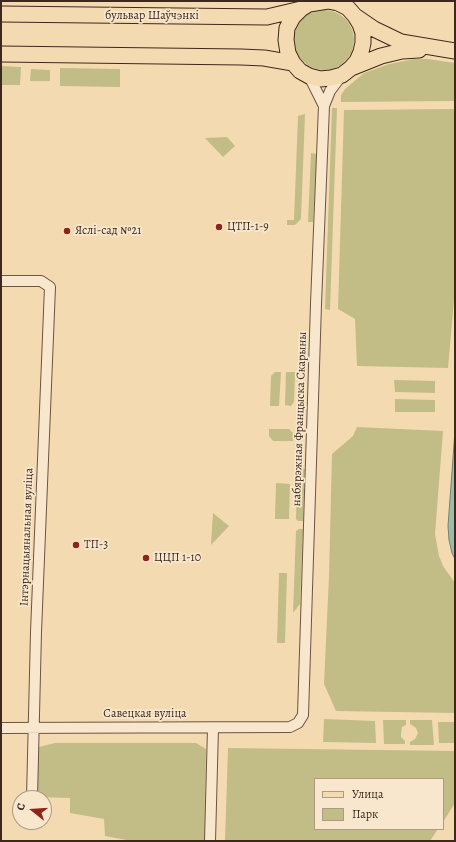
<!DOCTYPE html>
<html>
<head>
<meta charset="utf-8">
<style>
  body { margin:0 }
  #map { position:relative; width:456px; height:842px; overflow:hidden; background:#f4dab0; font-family:Alegreya,serif }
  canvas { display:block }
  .frame { position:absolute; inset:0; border:2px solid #3d281e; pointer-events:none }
  .legend { position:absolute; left:314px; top:778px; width:130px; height:52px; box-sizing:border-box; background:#f8e7cc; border:1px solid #ad9b86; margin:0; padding:5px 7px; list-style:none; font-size:12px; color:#3d281e }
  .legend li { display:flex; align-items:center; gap:8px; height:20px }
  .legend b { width:20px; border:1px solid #ad9b86 }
  .north { position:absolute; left:12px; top:790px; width:40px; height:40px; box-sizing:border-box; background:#f8e7cc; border:1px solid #ad9b86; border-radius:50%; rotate:287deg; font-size:11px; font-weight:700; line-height:16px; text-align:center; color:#3d281e }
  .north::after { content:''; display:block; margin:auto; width:14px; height:18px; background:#8f2418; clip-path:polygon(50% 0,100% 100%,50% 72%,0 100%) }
</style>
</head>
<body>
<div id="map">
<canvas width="456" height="842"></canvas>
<div class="frame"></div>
<ul class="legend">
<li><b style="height:5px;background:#f4dab0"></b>Улица</li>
<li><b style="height:11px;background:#c2bd86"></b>Парк</li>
</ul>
<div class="north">С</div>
</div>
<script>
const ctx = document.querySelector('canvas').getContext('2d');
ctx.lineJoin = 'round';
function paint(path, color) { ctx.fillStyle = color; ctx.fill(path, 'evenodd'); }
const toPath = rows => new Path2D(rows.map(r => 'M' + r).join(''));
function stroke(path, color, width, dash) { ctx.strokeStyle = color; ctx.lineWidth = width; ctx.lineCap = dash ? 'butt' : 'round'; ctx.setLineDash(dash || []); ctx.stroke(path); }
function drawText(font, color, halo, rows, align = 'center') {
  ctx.font = font + ' Alegreya,serif'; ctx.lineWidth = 3.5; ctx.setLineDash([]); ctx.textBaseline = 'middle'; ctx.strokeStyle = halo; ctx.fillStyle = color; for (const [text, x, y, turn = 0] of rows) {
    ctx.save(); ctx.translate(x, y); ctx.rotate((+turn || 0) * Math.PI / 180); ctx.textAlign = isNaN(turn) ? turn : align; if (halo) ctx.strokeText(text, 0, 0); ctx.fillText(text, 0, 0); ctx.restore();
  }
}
const green = toPath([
  '294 40a30 30 0 1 1 60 0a30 30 0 1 1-60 0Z',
  [414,59,428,59,455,63,455,101,341,102,341,95,345,89,364,73,389,64],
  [1,66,21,67,20,85,1,85],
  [60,68,120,69,120,87,60,86],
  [31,69,50,70,50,81,30,81],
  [332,108,337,108,330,310,325,309],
  [455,109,455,289,448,368,357,366,355,319,338,309,344,110],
  [305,114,301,219,295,225,287,225,287,220,294,220,298,116],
  [227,137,235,146,223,157,205,138],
  [311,153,317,154,313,222,308,222],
  [275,372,281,372,279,406,270,406,271,376],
  [286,372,295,372,294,402,291,406,285,405],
  [394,380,435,381,435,393,395,392],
  [395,399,435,400,435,412,395,412],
  [357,427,443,431,435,534,439,556,443,566,455,583,455,713,336,711,324,684,329,576,332,454,353,436],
  [269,429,289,429,294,434,293,441,273,441,269,436],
  [300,468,305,469,303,521,298,521,296,519,297,471],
  [276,483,290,484,289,519,275,519],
  [213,513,229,526,211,545,212,528],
  [299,529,303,529,300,604,293,613,296,531],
  [279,573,287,573,285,643,277,643],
  [324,719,375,721,376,743,323,742],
  [383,720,406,720,406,725,402,727,401,734,401,737,405,741,405,744,384,744],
  [410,720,432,720,434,745,410,745,410,742,415,739,418,733,416,728,410,724],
  [438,722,455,722,455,743,439,743],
  [55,743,196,743,206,749,205,841,132,841,105,836,104,819,70,813,70,798,37,797,39,747],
  [228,748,455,751,455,803,443,822,443,779,315,779,315,829,438,829,430,841,225,841]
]);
const water = toPath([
  [455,431,455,559,452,553,449,540,448,526,455,431]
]);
const minor = toPath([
  [309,76,324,106],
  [1,281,41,281,50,287,36,632,32,798],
  [1,728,290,727,298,723,303,715,316,304,324,106,330,91,342,75],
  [210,841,213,728]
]);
const primary = toPath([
  [301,9,293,17,287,28,286,40,288,53,293,63,300,71,309,76,320,79,331,78,342,75,351,68,381,56,402,51,419,50],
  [1,14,267,17,301,9,309,4,328,1,338,3,348,8,355,16,374,29,401,42,455,51],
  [1,54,241,57,264,58,293,63],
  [351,68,357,61,361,52,363,43,363,33,360,24,355,16]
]);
const markers = [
  [219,227,4,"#8f2418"],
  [67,231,4,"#8f2418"],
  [76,545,4,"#8f2418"],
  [146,558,4,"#8f2418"]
];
const streetNames = [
  ["бульвар Шаўчэнкі",152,16],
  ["набярэжная Францыска Скарыны",300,419,-88],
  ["Інтэрнацыянальная вуліца",27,537,-88],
  ["Савецкая вуліца",145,714]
];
const poiNames = [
  ["ЦТП-1-9",227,227],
  ["Яслі-сад №21",75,231],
  ["ТП-3",84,545],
  ["ЦЦП 1-10",154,558]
];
paint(green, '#c2bd86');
paint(water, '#9cbbab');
stroke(water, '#768073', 1);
stroke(minor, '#6b5442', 12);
stroke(primary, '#3d281e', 17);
stroke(minor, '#f8e7cc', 10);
stroke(primary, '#f4dab0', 15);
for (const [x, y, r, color] of markers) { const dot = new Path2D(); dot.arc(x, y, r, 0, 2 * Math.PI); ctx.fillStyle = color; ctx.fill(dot); stroke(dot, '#f8e7cc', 1.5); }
drawText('12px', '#3d281e', '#f8e7cc', streetNames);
drawText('12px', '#3d281e', '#f8e7cc', poiNames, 'left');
</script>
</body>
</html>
